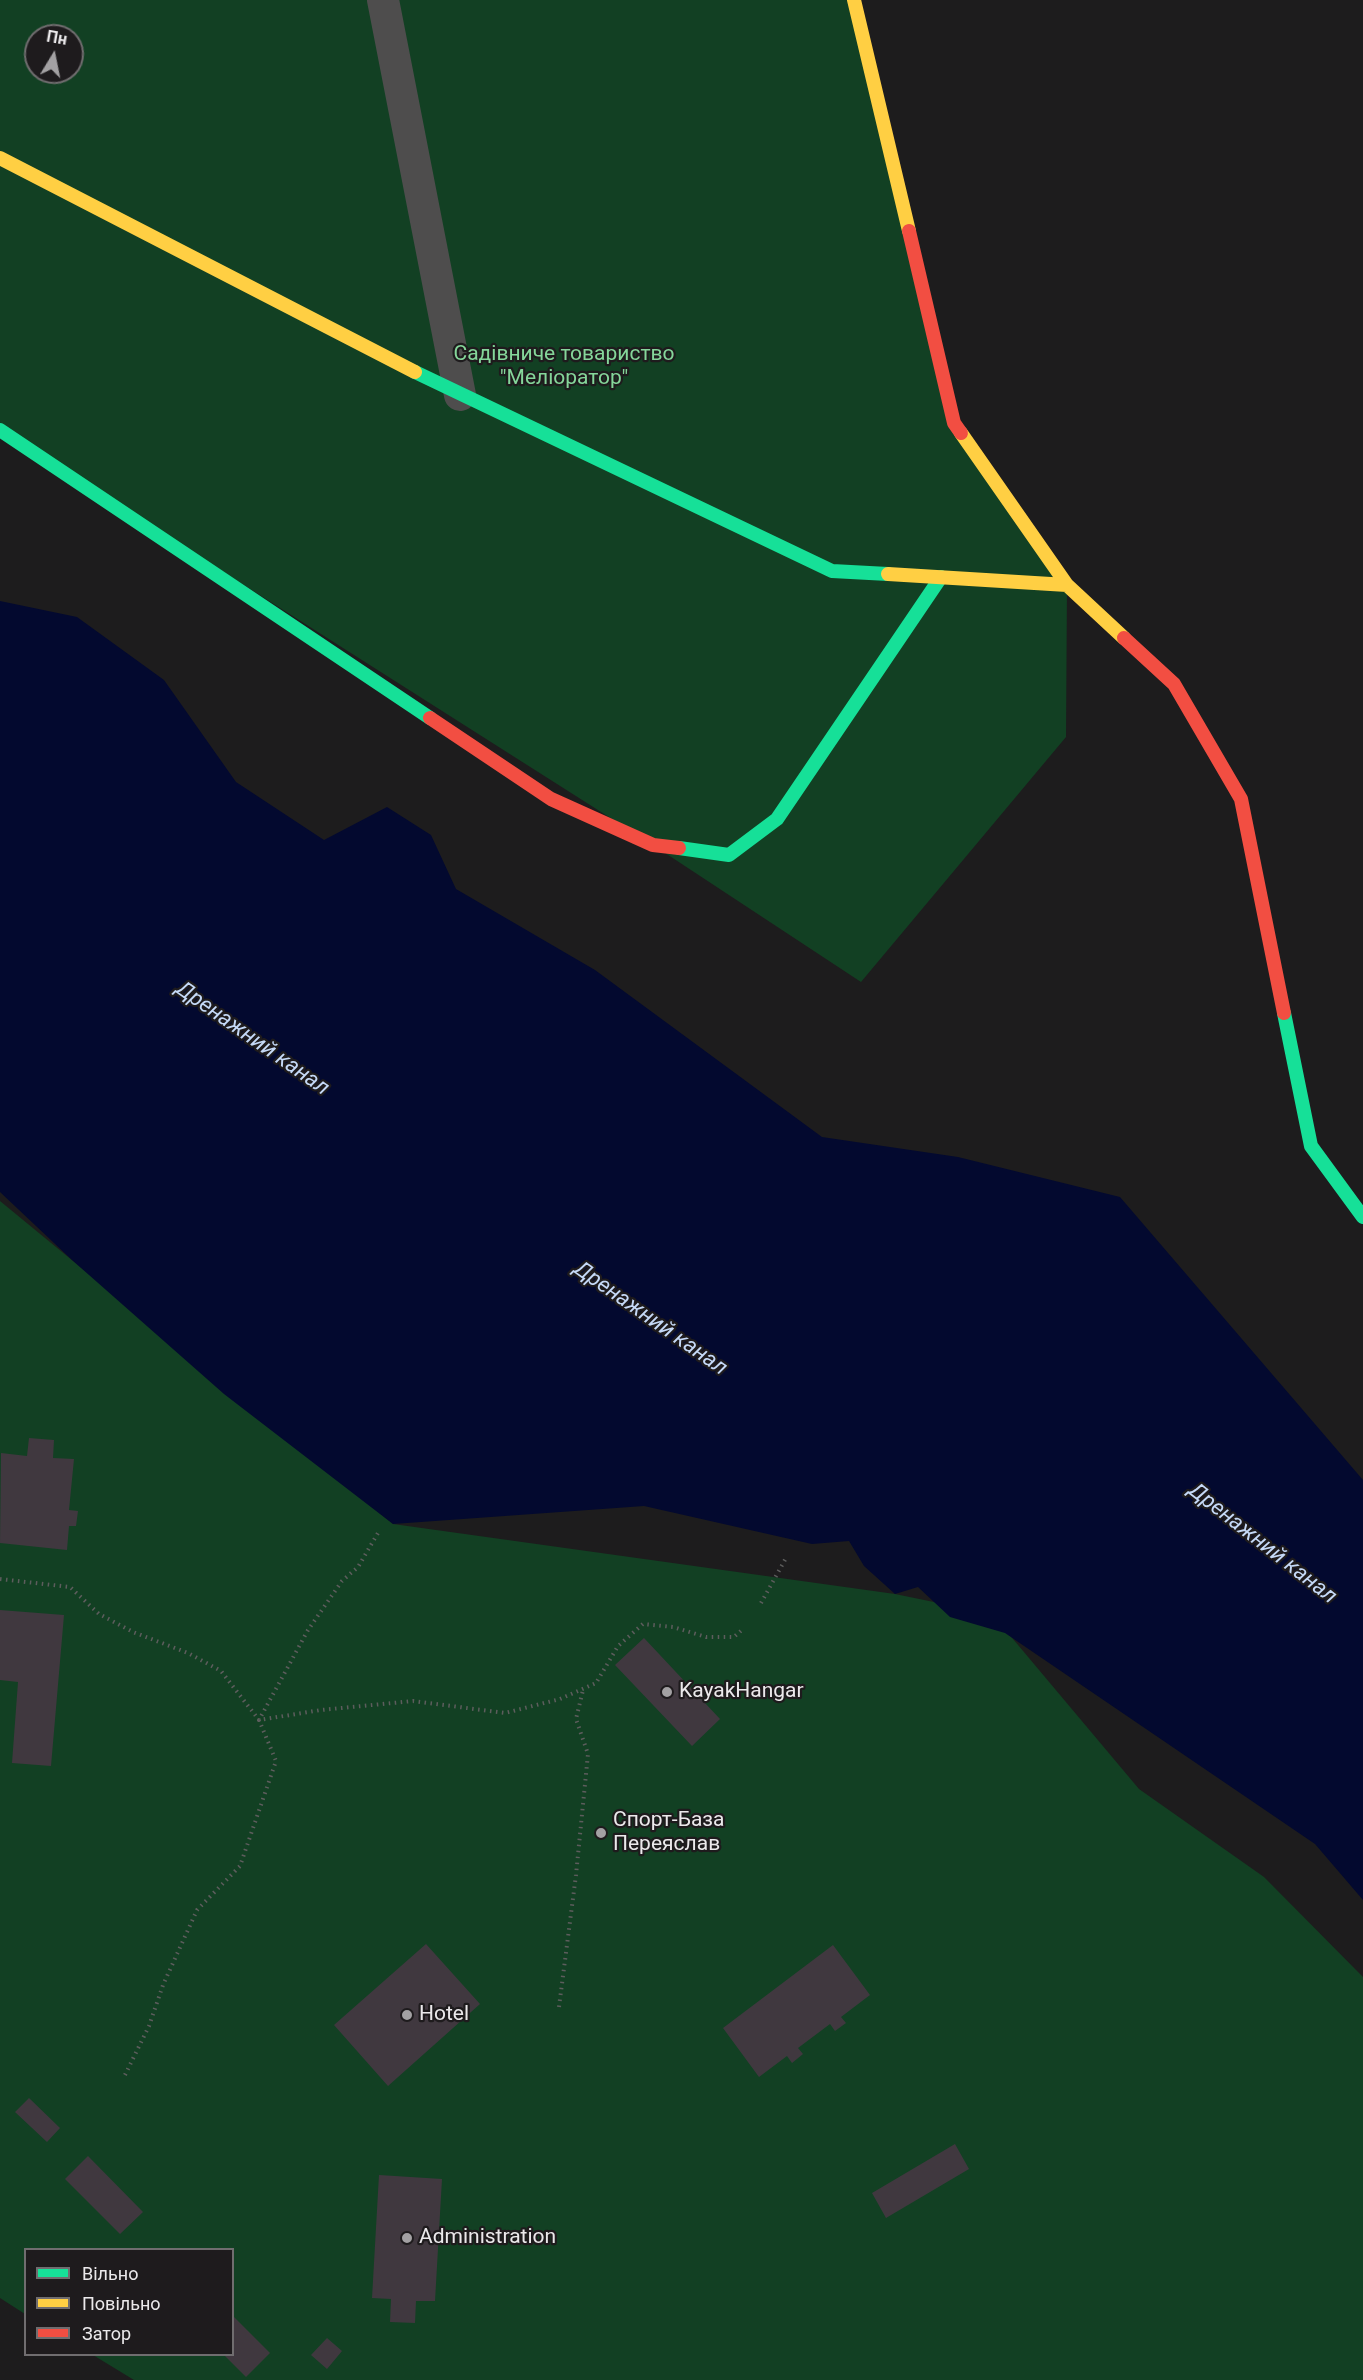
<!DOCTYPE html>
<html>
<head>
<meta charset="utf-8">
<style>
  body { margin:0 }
  #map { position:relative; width:1363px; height:2380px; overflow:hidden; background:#1d1c1d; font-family:Roboto,sans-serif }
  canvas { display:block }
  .legend { position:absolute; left:24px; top:2248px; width:210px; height:108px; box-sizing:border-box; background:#1e1b1d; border:2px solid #706d6f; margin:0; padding:8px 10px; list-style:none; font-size:18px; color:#ebe9eb }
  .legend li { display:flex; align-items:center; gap:12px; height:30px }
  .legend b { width:30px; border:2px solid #706d6f }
  .north { position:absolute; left:24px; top:24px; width:60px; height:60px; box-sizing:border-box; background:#1e1b1d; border:2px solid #706d6f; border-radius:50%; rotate:10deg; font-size:16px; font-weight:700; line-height:24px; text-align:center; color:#ebe9eb }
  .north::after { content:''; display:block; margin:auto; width:21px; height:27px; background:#a3a1a3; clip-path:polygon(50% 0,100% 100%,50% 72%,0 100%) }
</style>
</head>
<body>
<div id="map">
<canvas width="1363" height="2380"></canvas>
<ul class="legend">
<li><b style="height:8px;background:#16e098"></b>Вільно</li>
<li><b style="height:8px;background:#ffcf43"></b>Повільно</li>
<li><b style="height:8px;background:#f24e42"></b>Затор</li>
</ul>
<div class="north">Пн</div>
</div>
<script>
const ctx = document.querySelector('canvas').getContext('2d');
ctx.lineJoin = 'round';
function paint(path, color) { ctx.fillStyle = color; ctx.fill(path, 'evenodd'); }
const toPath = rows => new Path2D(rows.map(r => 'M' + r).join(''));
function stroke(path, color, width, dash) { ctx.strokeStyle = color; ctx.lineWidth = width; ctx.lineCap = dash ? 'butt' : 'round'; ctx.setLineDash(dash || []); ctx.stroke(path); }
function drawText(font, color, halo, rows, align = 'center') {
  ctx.font = font + ' Roboto,sans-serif'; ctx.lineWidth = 4.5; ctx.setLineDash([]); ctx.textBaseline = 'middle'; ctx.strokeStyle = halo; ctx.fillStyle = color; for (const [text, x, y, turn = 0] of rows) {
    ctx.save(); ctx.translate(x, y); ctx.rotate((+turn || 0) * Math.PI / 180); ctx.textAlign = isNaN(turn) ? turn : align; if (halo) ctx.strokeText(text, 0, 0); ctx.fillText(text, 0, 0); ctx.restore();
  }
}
const green = toPath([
  [0,0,854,0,954,423,1067,585,1066,737,861,982,653,845,0,430],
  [36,36,72,36,72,72,36,72],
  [0,1201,393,1524,895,1594,992,1614,1139,1789,1264,1877,1363,1977,1363,2380,134,2380,93,2355,232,2354,232,2250,26,2250,25,2314,0,2298]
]);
const water = toPath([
  [0,601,77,617,164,680,236,782,324,840,387,807,431,835,456,889,595,970,822,1137,958,1157,1120,1197,1363,1480,1363,1900,1315,1844,1005,1633,950,1617,918,1587,895,1594,864,1566,849,1541,812,1544,644,1506,393,1524,224,1394,72,1260,0,1192]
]);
const building = toPath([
  [29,1438,54,1440,53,1458,74,1459,69,1510,78,1511,76,1526,69,1526,67,1550,0,1543,1,1453,27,1456],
  [0,1610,64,1615,51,1766,12,1763,18,1682,0,1680],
  [644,1638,720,1719,692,1746,615,1665],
  [426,1944,480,2004,388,2086,334,2025],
  [833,1945,870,1995,841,2017,846,2023,835,2031,830,2024,798,2048,803,2054,792,2063,787,2056,759,2077,723,2028],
  [29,2098,60,2128,47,2142,15,2112],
  [955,2144,969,2169,886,2218,872,2193],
  [88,2156,143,2212,120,2234,65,2179],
  [379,2175,442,2179,435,2301,416,2301,415,2323,390,2322,391,2299,372,2298],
  [232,2315,270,2353,246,2377,223,2354,232,2354],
  [327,2338,342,2351,327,2369,311,2355]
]);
const path = toPath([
  [0,1579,70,1587,99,1614,133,1632,188,1653,221,1671,259,1720,308,1630,342,1581,358,1567,378,1533],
  [761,1603,786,1558],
  [559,2007,576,1875,588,1754,576,1719,583,1690],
  [125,2075,149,2026,163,1985,197,1910,240,1866,276,1761,259,1720,321,1710,413,1701,505,1713,560,1699,596,1683,618,1646,643,1624,673,1627,706,1637,734,1637,743,1629]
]);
const street = toPath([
  [383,0,460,395]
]);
const fast = toPath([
  [415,372,832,571,888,574],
  [0,430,430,718],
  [679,848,729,855,777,819,941,577],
  [1284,1013,1311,1146,1363,1217]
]);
const slow = toPath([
  [854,0,909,231],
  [0,158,415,372],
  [961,433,1067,585,1124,638],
  [888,574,1067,585]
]);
const jam = toPath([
  [909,231,954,423,961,433],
  [1124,638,1174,684,1241,799,1284,1013],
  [430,718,551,799,653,845,679,848]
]);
const markers = [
  [667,1692,6,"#a3a1a3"],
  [601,1833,6,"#a3a1a3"],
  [407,2015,6,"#a3a1a3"],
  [407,2238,6,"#a3a1a3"]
];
const parkNames = [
  ["Садівниче товариство",564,355],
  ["\"Меліоратор\"",564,379]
];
const poiNames = [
  ["KayakHangar",679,1692],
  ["Спорт-База",613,1821],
  ["Переяслав",613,1845],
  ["Hotel",419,2015],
  ["Administration",419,2238]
];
const waterNames = [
  ["Дренажний канал",252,1039,35],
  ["Дренажний канал",650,1319,35],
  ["Дренажний канал",1262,1544,38]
];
paint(green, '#124023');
paint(water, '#03092f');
paint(building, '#40383f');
stroke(path, '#5d5d5d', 4, [1.5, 4.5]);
stroke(street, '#4e4d4d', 32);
stroke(fast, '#16e098', 14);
stroke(slow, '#ffcf43', 14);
stroke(jam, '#f24e42', 14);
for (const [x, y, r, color] of markers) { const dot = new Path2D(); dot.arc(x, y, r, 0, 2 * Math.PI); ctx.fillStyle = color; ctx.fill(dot); stroke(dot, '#1e1b1d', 2); }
drawText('21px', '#85d69a', '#1e1b1d', parkNames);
drawText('21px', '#ebe9eb', '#1e1b1d', poiNames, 'left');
drawText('italic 22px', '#c5d9f7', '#1e1b1d', waterNames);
</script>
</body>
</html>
